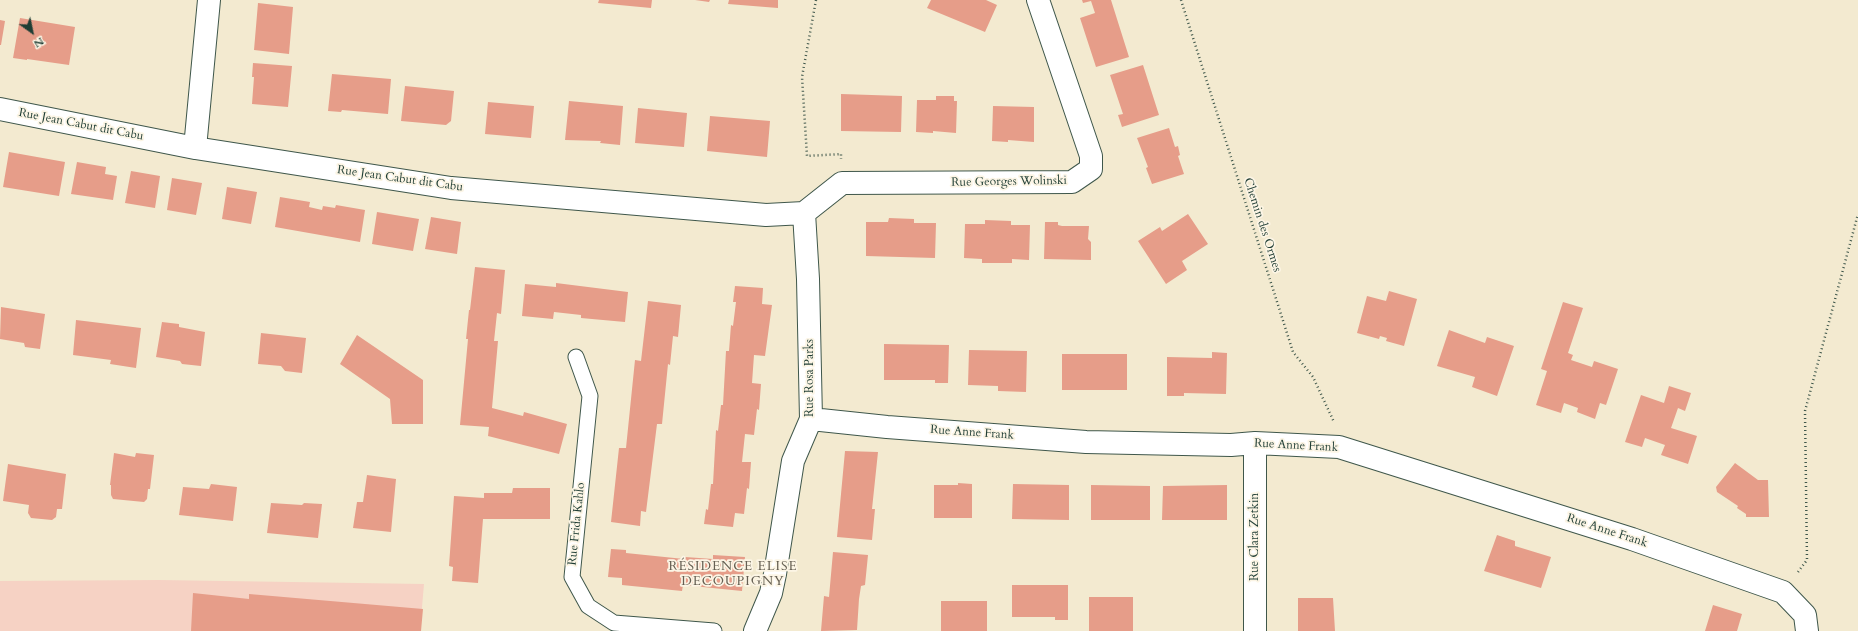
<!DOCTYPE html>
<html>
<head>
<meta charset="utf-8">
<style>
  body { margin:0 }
  #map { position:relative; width:1858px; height:631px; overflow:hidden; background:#f3ead0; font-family:Cardo,serif }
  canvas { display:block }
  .north { position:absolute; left:12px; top:12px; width:40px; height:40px; -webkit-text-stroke:3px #fcf5e5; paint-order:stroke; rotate:147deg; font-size:11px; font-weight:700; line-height:16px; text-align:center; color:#1f3d34 }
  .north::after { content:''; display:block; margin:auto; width:14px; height:18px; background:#1f3d34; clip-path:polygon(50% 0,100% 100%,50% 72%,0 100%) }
</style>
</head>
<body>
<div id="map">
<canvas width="1858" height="631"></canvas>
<div class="north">N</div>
</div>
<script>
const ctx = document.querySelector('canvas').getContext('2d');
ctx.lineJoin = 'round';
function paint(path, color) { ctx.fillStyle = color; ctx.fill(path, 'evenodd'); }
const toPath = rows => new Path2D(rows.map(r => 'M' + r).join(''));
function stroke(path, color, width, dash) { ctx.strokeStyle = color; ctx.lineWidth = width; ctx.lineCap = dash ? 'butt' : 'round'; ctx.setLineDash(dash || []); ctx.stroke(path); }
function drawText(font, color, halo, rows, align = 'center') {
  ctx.font = font + ' Cardo,serif'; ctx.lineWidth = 3.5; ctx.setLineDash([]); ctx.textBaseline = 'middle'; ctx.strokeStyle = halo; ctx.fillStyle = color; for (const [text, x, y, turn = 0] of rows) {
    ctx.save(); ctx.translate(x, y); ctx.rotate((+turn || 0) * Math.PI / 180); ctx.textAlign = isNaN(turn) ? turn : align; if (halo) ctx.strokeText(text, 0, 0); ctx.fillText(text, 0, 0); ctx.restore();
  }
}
const built = toPath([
  [159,580,424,584,420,631,0,631,0,581]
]);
const building = toPath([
  [599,0,652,0,651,8,598,3],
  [695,0,710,0,709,2],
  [729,0,778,0,778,8,728,4],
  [931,0,986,0,997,5,985,32,927,8],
  [1082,0,1111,0,1129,57,1096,67,1080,18,1095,13,1091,1,1083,3],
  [258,3,293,7,289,54,254,50],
  [20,18,75,27,69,65,27,59,27,60,13,58],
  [0,20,5,21,1,45,0,45],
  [253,63,292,66,288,107,252,104,254,77,252,77],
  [1143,65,1159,115,1122,127,1118,115,1123,114,1110,75],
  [332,74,391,79,388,114,342,110,341,112,328,111],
  [405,86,454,91,451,121,446,125,401,121],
  [841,94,902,96,901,132,841,131],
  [936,96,954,96,954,101,957,101,956,133,933,131,933,133,916,132,917,100,936,100],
  [569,101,623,106,620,145,600,143,601,141,565,140],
  [488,102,534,106,531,138,485,134],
  [993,106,1034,107,1034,142,1008,140,1008,142,992,141],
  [638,108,687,113,684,147,635,143],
  [710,116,770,121,767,157,707,151],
  [1169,128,1175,147,1178,146,1180,155,1178,156,1184,174,1152,184,1146,168,1148,167,1137,138],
  [9,152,65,162,59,196,3,187],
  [77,162,106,167,105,174,117,176,113,200,71,194],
  [131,171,160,176,155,208,125,203],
  [172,178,202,183,196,215,167,210],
  [227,187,257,192,251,224,222,219],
  [280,197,310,202,309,207,322,210,323,206,335,208,336,205,365,210,360,242,275,227],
  [377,212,419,219,413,251,372,244],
  [1188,214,1208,244,1182,261,1187,270,1166,284,1138,241,1160,227,1162,231],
  [431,217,461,222,457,254,425,249],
  [889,218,914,219,914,223,936,223,935,258,866,256,866,222,888,222],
  [985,220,1011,221,1011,225,1030,225,1029,260,1012,259,1012,263,982,263,982,259,964,258,965,224,985,224],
  [1045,222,1058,222,1058,225,1062,226,1089,226,1088,239,1091,242,1091,260,1044,259],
  [475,267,505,270,501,314,497,313,494,341,498,341,492,408,523,416,524,412,567,424,559,454,488,436,489,427,460,425,468,339,466,339,469,310,470,310],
  [556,283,628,292,625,322,581,318,581,315,554,312,553,319,522,316,525,284,556,287],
  [735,286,763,288,762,304,772,305,765,356,754,355,752,383,761,384,759,410,757,409,754,435,745,434,742,462,751,462,749,489,747,488,744,514,735,513,733,527,704,524,706,509,708,510,711,484,713,484,716,430,718,431,721,405,723,405,726,351,729,351,731,325,733,326,736,302,733,302],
  [1389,291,1417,299,1404,346,1386,341,1387,338,1380,336,1379,339,1357,333,1367,296,1386,301],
  [648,301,681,305,678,337,673,336,670,365,668,364,662,424,657,424,646,512,641,511,640,526,611,522,619,448,626,448,635,360,641,361],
  [1563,302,1583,308,1568,353,1573,355,1571,360,1592,367,1594,361,1618,369,1606,405,1600,403,1595,419,1577,412,1578,408,1564,403,1561,413,1536,405,1547,371,1541,369],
  [1,307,45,314,40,349,25,347,24,343,0,339],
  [76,320,141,328,136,368,110,364,111,360,73,355],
  [162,322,179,324,179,327,205,332,201,366,182,364,180,361,156,357],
  [1449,330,1485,343,1487,337,1514,346,1497,396,1472,387,1475,377,1437,366],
  [261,333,306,338,302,373,285,371,281,366,258,364],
  [357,335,423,380,423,424,392,424,390,399,340,364],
  [884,344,949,345,948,383,935,383,935,380,884,380],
  [969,350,1027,351,1026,392,998,391,998,386,968,385],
  [1212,352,1227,353,1226,394,1184,393,1184,396,1167,396,1167,357,1212,358],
  [1062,354,1127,354,1127,390,1062,390],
  [1669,386,1691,393,1685,411,1678,408,1671,428,1697,436,1688,464,1661,455,1665,445,1645,438,1642,447,1625,442,1641,395,1664,403],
  [845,451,878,452,872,509,875,509,872,540,837,537],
  [114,453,135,457,136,453,154,455,150,489,148,489,147,499,144,502,113,499,111,495,111,485,110,485],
  [1735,463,1758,480,1768,480,1769,517,1746,517,1746,514,1737,508,1738,506,1717,492,1716,487],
  [8,464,66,474,62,509,57,509,56,517,52,520,31,518,28,513,29,505,3,501],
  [367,475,396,479,391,532,353,528,357,502,363,502],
  [958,483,972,484,972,518,934,518,934,485,958,485],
  [211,484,237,487,233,521,179,515,183,487,209,489],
  [1013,484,1069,485,1069,520,1012,519],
  [1091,485,1150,486,1150,520,1091,520],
  [1227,485,1227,520,1162,520,1163,486],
  [513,488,550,488,550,519,483,519,478,583,452,581,453,567,449,566,454,496,484,498,484,493,512,493],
  [271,503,302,505,304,503,322,504,318,538,267,533],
  [1497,535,1515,541,1515,546,1551,557,1541,588,1484,571],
  [611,549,626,550,626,553,684,559,685,557,713,559,713,555,745,557,742,591,683,585,682,591,622,585,622,578,608,577],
  [833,552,868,555,865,585,861,586,859,599,857,630,821,631,824,596,829,597],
  [1012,585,1068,585,1068,620,1055,620,1055,617,1012,617],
  [193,593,249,599,249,594,423,609,421,631,191,631],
  [1089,597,1133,597,1133,631,1089,631],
  [1298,598,1333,598,1335,631,1298,631],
  [941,601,987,601,987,631,941,631],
  [1713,605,1742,614,1737,631,1705,631]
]);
const path = toPath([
  [816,0,802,77,807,156,841,154,841,159],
  [1181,0,1293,352,1313,377,1334,422],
  [1798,572,1807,560,1805,411,1858,214]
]);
const lane = toPath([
  [576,357,590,396,572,577,588,606,614,623,714,631]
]);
const street = toPath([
  [0,109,195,148,451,188,766,215,804,213],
  [195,148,209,0],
  [804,213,842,183,1072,182,1091,169,1091,156,1038,0],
  [811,419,887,427,1086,442,1231,445,1255,443,1339,447,1632,539,1783,592,1805,615,1807,631],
  [1255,443,1255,631],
  [755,631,771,593,775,574,793,461,811,419,808,279,804,213]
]);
const streetNames = [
  ["Rue Jean Cabut dit Cabu",81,125,11],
  ["Rue Jean Cabut dit Cabu",400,179,8],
  ["Rue Georges Wolinski",1009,182,-1],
  ["Chemin des Ormes",1262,225,72],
  ["Rue Rosa Parks",810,378,-90],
  ["Rue Anne Frank",972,433,4],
  ["Rue Anne Frank",1296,446,3],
  ["Rue Frida Kahlo",577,524,-84],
  ["Rue Anne Frank",1607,531,18],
  ["Rue Clara Zetkin",1255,537,-90]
];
const neighbourhoodNames = [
  ["RÉSIDENCE ELISE",733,567],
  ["DECOUPIGNY",733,582]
];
paint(built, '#f6d2c4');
paint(building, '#e69d89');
stroke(lane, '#3f574b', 17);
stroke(street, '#3f574b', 24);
stroke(path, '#3f574b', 2.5, [1, 3]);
stroke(lane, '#fff', 15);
stroke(street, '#fff', 22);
drawText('12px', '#1f3d34', '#fcf5e5', streetNames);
ctx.letterSpacing = '1px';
drawText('13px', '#655f52', '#fcf5e5', neighbourhoodNames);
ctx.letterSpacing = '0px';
</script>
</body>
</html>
